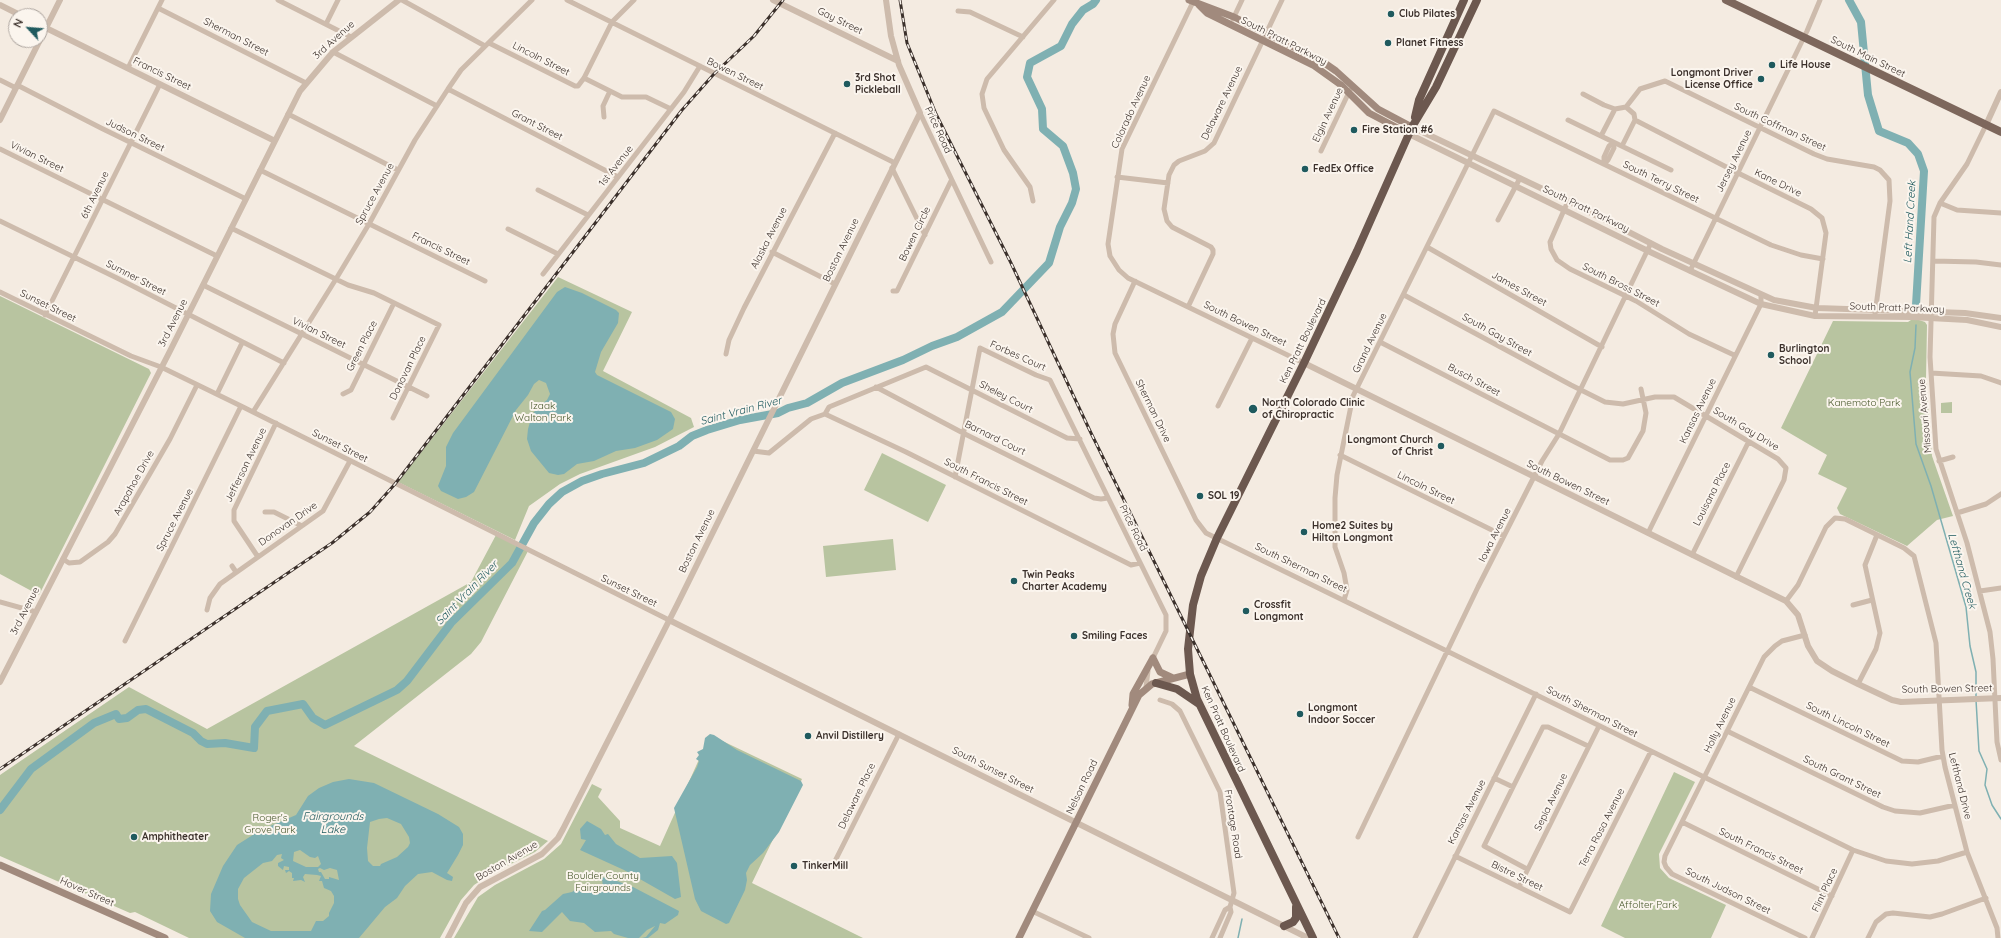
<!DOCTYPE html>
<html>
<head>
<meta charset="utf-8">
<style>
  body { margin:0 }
  #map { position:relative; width:2001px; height:938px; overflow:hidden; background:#f4ebe1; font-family:Quicksand,sans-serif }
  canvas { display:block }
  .north { position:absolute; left:8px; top:8px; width:40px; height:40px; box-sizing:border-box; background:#fbf5ee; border:1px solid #aea6a0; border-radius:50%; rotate:296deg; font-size:11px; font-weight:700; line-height:16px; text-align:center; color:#3b302b }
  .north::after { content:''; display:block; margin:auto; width:14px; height:18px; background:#1f5a5e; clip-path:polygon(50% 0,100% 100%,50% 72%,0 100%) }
</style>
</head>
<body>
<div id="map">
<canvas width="2001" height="938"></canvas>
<div class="north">N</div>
</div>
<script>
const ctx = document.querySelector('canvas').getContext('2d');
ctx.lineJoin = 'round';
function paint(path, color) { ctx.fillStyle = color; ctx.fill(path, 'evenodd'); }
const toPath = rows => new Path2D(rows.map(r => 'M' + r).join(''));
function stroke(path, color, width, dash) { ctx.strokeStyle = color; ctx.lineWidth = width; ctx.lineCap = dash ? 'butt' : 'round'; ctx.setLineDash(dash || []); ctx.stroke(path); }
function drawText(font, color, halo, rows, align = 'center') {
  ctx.font = font + ' Quicksand,sans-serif'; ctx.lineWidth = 4; ctx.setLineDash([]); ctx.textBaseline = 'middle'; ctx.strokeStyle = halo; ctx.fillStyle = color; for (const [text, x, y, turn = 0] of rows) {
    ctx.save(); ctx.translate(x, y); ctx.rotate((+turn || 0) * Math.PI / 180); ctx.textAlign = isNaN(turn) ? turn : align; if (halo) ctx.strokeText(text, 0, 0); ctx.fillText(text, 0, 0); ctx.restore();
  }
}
const green = toPath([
  [558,277,632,312,603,371,691,418,694,427,655,447,580,474,560,484,529,506,515,540,398,482],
  [0,296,149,369,151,373,39,595,0,574],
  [1911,320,1919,320,1925,322,1927,325,1926,378,1932,456,1953,516,1937,520,1907,546,1840,514,1837,508,1847,488,1818,474,1827,455,1781,428,1833,321,1908,322],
  [1952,402,1952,413,1941,413,1941,403],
  [882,453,946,485,928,522,864,490],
  [496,535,528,551,481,642,471,654,354,746,548,841,535,852,489,875,474,885,461,900,440,938,189,938,135,912,130,913,0,856,0,775,129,687,207,729,471,582],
  [893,539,896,570,826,577,823,546],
  [710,735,802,779,752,883,863,938,454,938,478,897,495,885,544,859,561,844,592,784,602,789,598,797,620,821,620,828,660,846],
  [1674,772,1695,782,1659,854,1660,868,1669,878,1726,905,1711,938,1625,938,1601,926]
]);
const water = toPath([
  [565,287,582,293,616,310,619,313,618,323,601,352,595,372,597,375,671,412,675,419,673,429,657,440,635,448,616,451,594,461,577,464,564,474,558,475,549,473,531,451,527,439,528,429,532,415,537,408,547,400,550,394,546,383,539,380,534,384,528,395,516,410,474,492,466,497,458,499,441,491,438,486,446,466,446,447,453,433,557,292],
  [710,734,714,735,737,750,801,781,803,785,779,832,763,853,750,865,746,873,747,880,745,890,729,923,726,924,701,911,695,899,674,808,697,767,699,761,696,759,699,755,697,752,703,749,705,738],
  [349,779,374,783,438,814,459,827,463,834,463,845,458,855,447,873,453,877,452,881,447,880,432,872,418,874,405,886,397,898,385,907,359,938,245,938,217,922,210,911,211,894,223,866,237,845,259,831,296,815,308,796,319,788,333,782],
  [387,818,401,824,409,837,410,843,408,847,397,857,381,864,380,866,373,866,368,861,367,848,370,822,379,819],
  [300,850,310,857,315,858,318,856,321,864,318,867,306,867,293,861,294,852],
  [282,854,281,858,284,860,278,863,278,866,283,870,284,866,289,867,289,870,285,870,286,873,289,871,292,873,292,878,294,878,293,881,301,880,305,882,303,877,305,874,317,875,321,876,319,881,322,881,324,888,331,891,334,896,334,903,329,913,329,916,323,921,316,921,311,931,271,931,252,922,240,905,238,899,238,889,244,878,263,863,272,861,277,855],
  [320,868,324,870,330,868,337,870,339,880,329,877,329,879,325,879,321,872,319,872,318,869],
  [587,821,601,829,605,835,608,834,616,844,640,858,672,856,677,863,681,897,675,899,624,870,580,850,586,840,581,839,580,829],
  [606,877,633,887,679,911,678,915,665,924,660,923,658,930,648,938,642,938,646,937,655,926,647,930,639,938,628,938,614,934,611,931,595,932,584,923,570,921,562,912,542,932,529,931,542,911,545,910,563,894,572,892,576,889,581,892,583,890,599,890,603,888,602,878]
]);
const stream = toPath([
  [1916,325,1915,348,1910,372,1916,444,1931,486,1966,607,1970,646,1976,672,1976,697],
  [1976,700,1979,751,1987,769,1985,785,1992,805,2001,819],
  [1238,938,1242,919]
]);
const river = toPath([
  [1849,0,1861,22,1868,95,1879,131,1908,143,1918,154,1924,171,1916,305],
  [0,810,31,769,94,723,116,714,119,719,127,718,138,710,146,709,193,733,201,741,207,744,225,743,254,748,255,727,267,711,303,704,313,718,325,725,397,690,407,681,451,623,512,563,534,523,549,504,562,492,582,481,602,474,644,463,679,446,692,436,707,430,740,420,778,413,788,408,807,403,842,383,903,360,932,346,957,337,1002,312,1049,263,1060,227,1072,203,1076,189,1073,173,1063,146,1043,129,1042,109,1027,77,1030,63,1061,46,1072,24,1083,10,1093,4,1096,0]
]);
const minor = toPath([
  [278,0,351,37],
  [402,0,485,46],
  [567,0,895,163],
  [1193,2,1122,149,1108,244,1110,256,1119,270,1128,278,1304,363],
  [158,8,306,83],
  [958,11,970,12,1023,37],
  [1233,19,1242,0],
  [326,24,338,0],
  [489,43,575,86,578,86,584,78,612,22,634,0],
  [333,52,437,106],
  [128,68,162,0],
  [584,78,622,97,646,97,671,109],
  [0,80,16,88],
  [17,85,101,128,246,199],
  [448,89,618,177],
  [1583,94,1604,105,1615,109],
  [920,113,991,262],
  [288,114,398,170],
  [604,117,603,106,610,91],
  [1568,120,1671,170],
  [1635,120,1738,173,1811,209,1822,218,1826,233,1815,316],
  [1986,125,1967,164,1940,203,1934,217,1930,357,1936,449,1967,543,1990,632,1993,659,1997,742,2001,760],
  [1601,136,1615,109,1626,107,1640,89,1665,81,1814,154,1827,159,1874,167,1880,170,1889,180,1890,201,1875,314],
  [1613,143,1614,148,1608,160,1604,164,1604,157,1609,146,1613,143],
  [1622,146,1635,120,1634,114,1626,107],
  [0,149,217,256],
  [1321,151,1350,90],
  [892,168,925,235],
  [260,170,485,281],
  [1117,177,1168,183],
  [538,190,588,215],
  [1033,201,1030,187,1004,150,984,108,982,94,987,79,1054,0],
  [1568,201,1550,242,1551,249,1557,260,1570,269,1636,301,1689,334,1734,355],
  [1940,203,1957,210,2001,213],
  [1498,220,1520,178],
  [0,221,119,279,284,363],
  [231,228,348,285,374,293,439,325,393,418],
  [508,229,558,254],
  [1427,247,1602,347],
  [772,252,835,284],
  [1933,261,1976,262,2001,265],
  [1690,271,1807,31,1820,0],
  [543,274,684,92,700,66],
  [1135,281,1115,324,1113,334,1115,353,1196,520,1206,533,1853,850,1886,861,1912,864,1938,861,1967,852],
  [203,285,427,396],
  [893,291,897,291,951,181],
  [0,292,131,356,161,367,241,406,669,620],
  [1404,295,1571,385,1605,402,1623,404,1655,397,1674,397,1778,459,1786,468,1784,480,1736,577],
  [1188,307,1213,254,1213,250,1211,247,1172,227,1167,221,1164,209,1169,175,1174,165,1179,161,1205,151,1214,143,1282,0],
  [45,315,160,84],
  [1380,342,1610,460,1623,460,1628,458,1643,431,1646,413,1641,389],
  [726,354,729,340,744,308,835,133],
  [1931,373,1981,376,2001,383],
  [876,387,963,433,1094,498,1101,499,1108,498],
  [217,394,242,343],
  [343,394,351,390,394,303],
  [1218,406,1252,338],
  [253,412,336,279,369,224,415,140,448,89,461,70,532,0],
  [825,414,906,452,1131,565,1140,563],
  [753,451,769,453,811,419,825,414,829,407,926,367,1067,438,1080,439],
  [1340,455,1504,536],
  [1939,461,1953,457],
  [955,477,980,348,1036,375,1050,380,1166,615,1166,631,1152,660],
  [265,512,274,512,302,526],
  [1957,513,1986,504,2001,494],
  [1648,533,1761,304,1761,295],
  [1692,555,1749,441],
  [258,557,234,521,234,510,276,423],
  [63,559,69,563,80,562,108,542,115,534,170,439,197,385],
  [232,566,236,572],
  [1980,591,2001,588],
  [1344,600,1347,590,1344,573,1335,547,1335,498,1337,475,1353,396,1494,111,1771,245,1801,255,1823,259],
  [1786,601,1798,585,1826,527,1835,518,1845,519,1904,548,1914,556,1936,643,1942,750,1945,767,1967,852,1997,928,1998,938],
  [0,602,36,612],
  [1853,605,1872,600],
  [207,610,210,598,220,584,323,511,350,461],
  [125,641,241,406],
  [1858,684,1876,649,1880,633,1865,565,1877,535],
  [1146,687,1148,671],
  [1749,687,1902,761,1918,762,1943,756],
  [1160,700,1172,704,1180,711,1220,792,1234,893,1230,907,1231,912,1220,938],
  [1727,731,1883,807,1895,811,1920,813,1955,805],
  [1494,778,1513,787,1543,727,1548,727,1588,746],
  [1513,787,1484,846,1527,869],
  [1682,822,1832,896],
  [1358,837,1478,587,1542,461,1559,434,1651,243],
  [1455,856,1570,912,1651,751],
  [832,867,899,734],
  [1519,887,1599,726],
  [1032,911,1089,938],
  [1212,938,1225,910,1230,907],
  [1415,938,1536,694],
  [1805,938,1672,874,1666,867,1664,862,1665,856,1764,657,1775,646,1782,641,1805,635],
  [1812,938,1853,850],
  [1868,938,1876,922,1886,914,1893,913,1930,917,1942,914,1986,898]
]);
const tertiary = toPath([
  [773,0,898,61],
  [0,5,22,16],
  [40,25,275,141],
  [0,120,60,0],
  [1986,125,2001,92],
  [1412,127,1568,201,1662,249,1774,300,1817,308,1965,313,2001,318],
  [1409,134,1648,251,1761,304,1815,316,1911,317,1967,320,2001,327],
  [1304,363,1786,601,1798,615,1808,646,1817,661,1832,671,1858,684,1892,700,1901,702,2001,698],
  [669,620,1308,938],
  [0,682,170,351,300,91,333,52,399,0],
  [448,938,466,903,480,887,542,854,558,838,563,829,677,605,920,113,899,65,891,36,886,0]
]);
const secondary = toPath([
  [1189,0,1234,17,1323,62,1336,71,1378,109,1412,127],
  [1199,5,1207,13,1313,65,1341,85,1369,113,1409,134],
  [1153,658,1160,672,1173,678],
  [1132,705,1133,694,1153,658],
  [0,865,165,938],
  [1019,938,1139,695,1152,684,1190,674]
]);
const primary = toPath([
  [1726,0,2001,132]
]);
const trunk = toPath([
  [1415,117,1419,100,1464,0],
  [1156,683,1177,689,1199,704],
  [1284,926,1293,922,1296,918,1296,907],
  [1313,938,1197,699,1190,674,1188,649,1193,605,1201,576,1217,538,1304,363,1357,251,1412,127,1436,87,1477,0]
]);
const rail = toPath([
  [900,0,907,43,936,114,1011,263,1091,433,1339,938],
  [0,769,332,543,370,512,395,484,682,110,714,74,754,36,783,0]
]);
const markers = [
  [1391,14,4,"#1f5a5e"],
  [1388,43,4,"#1f5a5e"],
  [1772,65,4,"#1f5a5e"],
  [1761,79,4,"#1f5a5e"],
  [847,84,4,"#1f5a5e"],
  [1354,130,4,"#1f5a5e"],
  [1305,169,4,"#1f5a5e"],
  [1771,355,4,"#1f5a5e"],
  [1253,409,5,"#1f5a5e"],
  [1441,446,4,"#1f5a5e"],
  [1200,496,4,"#1f5a5e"],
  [1304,532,4,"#1f5a5e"],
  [1014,581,4,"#1f5a5e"],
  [1246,611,4,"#1f5a5e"],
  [1074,636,4,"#1f5a5e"],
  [1300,714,4,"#1f5a5e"],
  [808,736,4,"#1f5a5e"],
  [134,837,4,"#1f5a5e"],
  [794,866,4,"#1f5a5e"]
];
const poiNames = [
  ["Club Pilates",1399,14],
  ["Planet Fitness",1396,43],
  ["Life House",1780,65],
  ["Longmont Driver",1753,73,"right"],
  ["License Office",1753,85,"right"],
  ["3rd Shot",855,78],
  ["Pickleball",855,90],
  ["Fire Station #6",1362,130],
  ["FedEx Office",1313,169],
  ["Burlington",1779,349],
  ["School",1779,361],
  ["North Colorado Clinic",1262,403],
  ["of Chiropractic",1262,415],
  ["Longmont Church",1433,440,"right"],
  ["of Christ",1433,452,"right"],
  ["SOL 19",1208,496],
  ["Home2 Suites by",1312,526],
  ["Hilton Longmont",1312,538],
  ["Twin Peaks",1022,575],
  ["Charter Academy",1022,587],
  ["Crossfit",1254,605],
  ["Longmont",1254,617],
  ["Smiling Faces",1082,636],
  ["Longmont",1308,708],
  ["Indoor Soccer",1308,720],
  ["Anvil Distillery",816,736],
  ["Amphitheater",142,837],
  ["TinkerMill",802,866]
];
const streetNames = [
  ["Gay Street",840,21,26],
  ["Sherman Street",236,37,27],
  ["3rd Avenue",334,40,-42],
  ["South Pratt Parkway",1284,41,27],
  ["South Main Street",1868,57,26],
  ["Lincoln Street",541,59,27],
  ["Francis Street",162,74,26],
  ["Bowen Street",735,74,26],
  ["Delaware Avenue",1222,103,-64],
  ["Colorado Avenue",1131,112,-65],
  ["Elgin Avenue",1328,115,-65],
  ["Grant Street",537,125,27],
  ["South Coffman Street",1780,127,25],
  ["Price Road",938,130,65],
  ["Judson Street",135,135,26],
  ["Vivian Street",37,157,26],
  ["Jersey Avenue",1734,161,-64],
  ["1st Avenue",616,166,-52],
  ["South Terry Street",1661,182,26],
  ["Kane Drive",1778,183,26],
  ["Spruce Avenue",375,194,-61],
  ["6th Avenue",95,195,-64],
  ["South Pratt Parkway",1586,209,26],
  ["Bowen Circle",915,234,-64],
  ["Alaska Avenue",769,238,-63],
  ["Francis Street",441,249,26],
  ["Boston Avenue",841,250,-64],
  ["Sumner Street",136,278,27],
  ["South Bross Street",1621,285,27],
  ["James Street",1519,289,29],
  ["Sunset Street",48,306,26],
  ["South Pratt Parkway",1897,308,2],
  ["3rd Avenue",173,323,-63],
  ["South Bowen Street",1245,324,26],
  ["Vivian Street",319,333,26],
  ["South Gay Street",1497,335,29],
  ["Ken Pratt Boulevard",1303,341,-64],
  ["Grand Avenue",1370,343,-64],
  ["Green Place",362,346,-63],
  ["Forbes Court",1018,356,24],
  ["Donovan Place",408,368,-64],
  ["Busch Street",1474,380,28],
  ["Sheley Court",1006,397,27],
  ["Sherman Drive",1153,411,64],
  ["Kansas Avenue",1698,411,-64],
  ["Missouri Avenue",1925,416,-95],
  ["South Gay Drive",1746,429,31],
  ["Barnard Court",995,438,26],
  ["Sunset Street",340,446,27],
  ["Jefferson Avenue",246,465,-64],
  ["South Francis Street",986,482,27],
  ["Arapahoe Drive",134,483,-61],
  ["South Bowen Street",1568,483,26],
  ["Lincoln Street",1426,488,26],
  ["Louisana Place",1712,494,-63],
  ["Spruce Avenue",175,520,-63],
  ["Donovan Drive",288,524,-35],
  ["Price Road",1133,528,64],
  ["Iowa Avenue",1495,535,-63],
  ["Boston Avenue",697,541,-64],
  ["South Sherman Street",1301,568,26],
  ["Sunset Street",629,591,26],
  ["3rd Avenue",25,611,-63],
  ["South Bowen Street",1947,689,-1],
  ["South Sherman Street",1592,712,27],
  ["Holly Avenue",1720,725,-64],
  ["South Lincoln Street",1848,725,26],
  ["Ken Pratt Boulevard",1223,729,66],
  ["South Sunset Street",993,770,27],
  ["South Grant Street",1842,777,26],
  ["Lefthand Drive",1960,786,76],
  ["Nelson Road",1082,787,-64],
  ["Delaware Place",857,796,-64],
  ["Sepia Avenue",1551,802,-64],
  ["Kansas Avenue",1467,812,-63],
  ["Frontage Road",1233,824,81],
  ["Terra Rosa Avenue",1602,828,-63],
  ["South Francis Street",1761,851,26],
  ["Boston Avenue",507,861,-30],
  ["Bistre Street",1517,876,26],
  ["Flint Place",1825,890,-65],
  ["South Judson Street",1728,891,26],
  ["Hover Street",87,892,24]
];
const parkNames = [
  ["Kanemoto Park",1864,403],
  ["Izaak",543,406],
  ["Walton Park",543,418],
  ["Roger's",270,818],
  ["Grove Park",270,830],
  ["Boulder County",603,876],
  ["Fairgrounds",603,888],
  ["Affolter Park",1648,905]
];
const waterNames = [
  ["Left Hand Creek",1910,222,-87],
  ["Saint Vrain River",741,411,-15],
  ["Lefthand Creek",1962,571,74],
  ["Saint Vrain River",467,593,-46],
  ["Fairgrounds",333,817],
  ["Lake",333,830]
];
paint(green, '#b8c4a0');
paint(water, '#7fb0b2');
stroke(stream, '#7fb0b2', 1.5);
stroke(river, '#7fb0b2', 8);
stroke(minor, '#cdbbac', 5);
stroke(tertiary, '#cdbbac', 6);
stroke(secondary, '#a18a7d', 7);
stroke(primary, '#7d675c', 8);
stroke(trunk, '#6c584f', 8);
stroke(rail, '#3b302b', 3);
stroke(rail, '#fbf5ee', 1.5, [4.5]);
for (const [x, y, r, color] of markers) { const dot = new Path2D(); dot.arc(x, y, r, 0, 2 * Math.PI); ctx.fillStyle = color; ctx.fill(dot); stroke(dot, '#fbf5ee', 1.5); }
drawText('bold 10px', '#3b302b', '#fbf5ee', poiNames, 'left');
drawText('10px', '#3b302b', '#fbf5ee', streetNames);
drawText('10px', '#4a5a2e', '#fbf5ee', parkNames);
drawText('italic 11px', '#1f5a5e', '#fbf5ee', waterNames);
</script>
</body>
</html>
